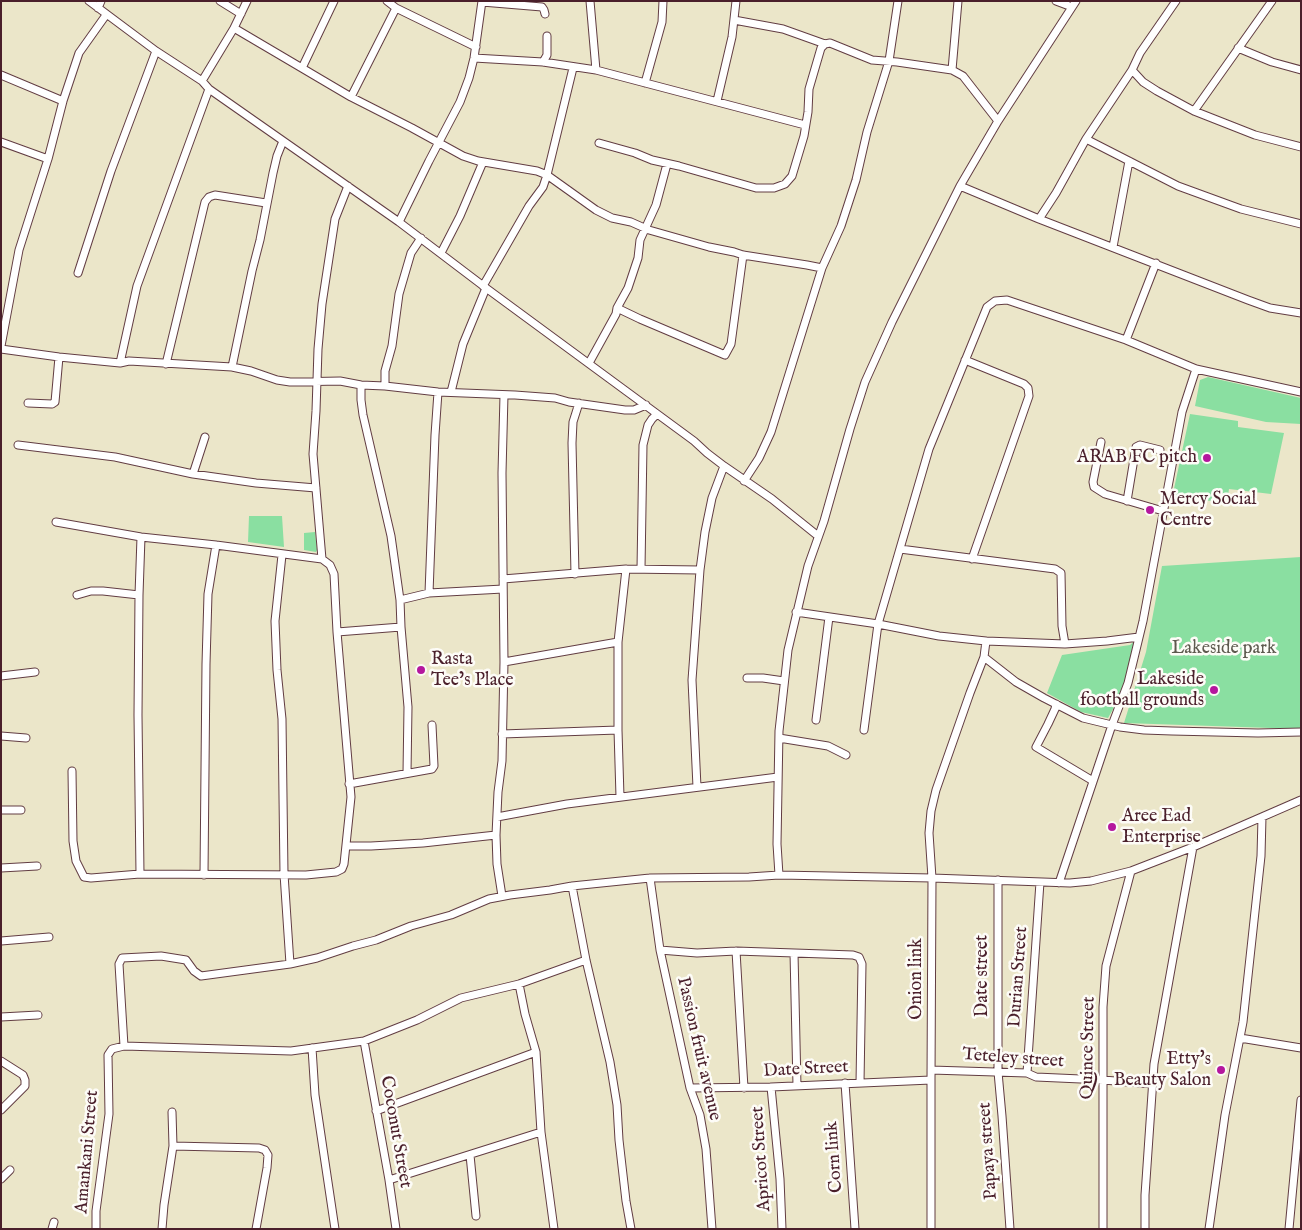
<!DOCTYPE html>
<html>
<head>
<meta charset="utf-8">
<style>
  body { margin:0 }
  #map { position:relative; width:1302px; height:1230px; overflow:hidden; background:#ebe6c9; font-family:"IM FELL English",serif }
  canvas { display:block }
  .frame { position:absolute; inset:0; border:2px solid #4a1f2b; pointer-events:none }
</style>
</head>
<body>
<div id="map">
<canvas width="1302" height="1230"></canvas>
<div class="frame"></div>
</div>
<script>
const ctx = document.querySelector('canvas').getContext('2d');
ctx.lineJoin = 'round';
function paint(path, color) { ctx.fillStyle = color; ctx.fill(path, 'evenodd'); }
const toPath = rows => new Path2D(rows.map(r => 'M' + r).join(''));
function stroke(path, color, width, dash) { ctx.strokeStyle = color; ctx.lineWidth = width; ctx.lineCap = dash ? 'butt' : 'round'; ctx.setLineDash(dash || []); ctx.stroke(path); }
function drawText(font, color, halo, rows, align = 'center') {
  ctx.font = font + ' "IM FELL English",serif'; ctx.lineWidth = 5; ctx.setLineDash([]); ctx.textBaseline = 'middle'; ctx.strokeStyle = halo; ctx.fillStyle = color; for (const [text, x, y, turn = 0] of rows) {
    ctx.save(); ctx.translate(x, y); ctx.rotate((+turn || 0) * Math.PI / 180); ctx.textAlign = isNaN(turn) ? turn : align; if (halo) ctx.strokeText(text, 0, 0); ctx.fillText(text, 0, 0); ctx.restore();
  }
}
const green = toPath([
  [1208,377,1301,398,1301,424,1266,422,1195,406,1200,380],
  [1190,414,1238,421,1238,427,1284,433,1271,494,1229,489,1227,502,1172,498],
  [249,516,282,516,284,547,248,542],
  [315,532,317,550,316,552,304,550,304,533],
  [1301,557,1301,729,1124,723,1146,652,1162,566],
  [1139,637,1128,683,1108,718,1081,712,1047,693,1062,655,1130,645]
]);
const street = toPath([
  [89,1,156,51,202,81,209,89,399,222,486,288,694,441,707,453,724,466,772,499,818,536],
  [220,1,241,14],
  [387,1,396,8,476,47],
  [590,1,596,70],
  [1056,1,1072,7],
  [482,2,542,7,544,10,545,14],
  [98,8,101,1],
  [734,20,783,29,825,44,830,43,872,60,897,62,952,70,963,76,998,121],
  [234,28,351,97,412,128,463,156,478,161,537,171,547,175,596,210,612,218,631,222,649,230,709,247,734,252,743,255,807,265,822,268],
  [1238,48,1272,62,1301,70],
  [474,58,543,62,596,70,805,125],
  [543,62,547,55,547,36],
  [302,68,334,1],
  [952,70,958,1],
  [1132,70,1143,82,1157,91,1194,111,1255,135,1301,147],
  [1,75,63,101],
  [202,81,234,28,247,1],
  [645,83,662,22,663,1],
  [351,97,396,8],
  [717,101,732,37,736,1],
  [1194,111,1272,1],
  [1086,139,1178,186,1241,209,1301,224],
  [1,142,48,159],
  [599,143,635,153,652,160,679,166,756,188,774,188,785,184,792,176,804,136,808,112,809,89,821,48,825,44],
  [960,186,1039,219,1248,300,1270,308,1301,313],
  [1039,219,1056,193,1086,139,1132,70,1140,53,1176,1],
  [399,222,429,161,460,102,469,78,474,58,482,1],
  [1113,247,1129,161],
  [441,253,460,216,483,162],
  [78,273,111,171,156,51],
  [483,286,529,206,543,187,547,175,573,68],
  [617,308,640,319,725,355,731,344,743,255],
  [1126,340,1156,263],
  [1,346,19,250,48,159,63,101,79,53,106,15],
  [1,349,59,357,120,363,129,361,232,367,251,371,277,380,290,382,340,381,361,385,385,386,438,392,515,395,555,398,569,402,625,410,634,410,646,405],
  [965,360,1024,384,1028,388,1029,396,972,559],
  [120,363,137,286,209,89],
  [589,363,616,314,617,308,628,288,638,258,640,240,656,205,667,164],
  [166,364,205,202,209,197,215,195,266,203],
  [232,367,252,271,260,240,273,173,277,156,283,141],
  [385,386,385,371,392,346,399,294,411,253,421,238],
  [451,392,463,344,486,288],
  [28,403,52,404,55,402,59,357],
  [1101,442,1093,482,1094,487,1105,494,1163,511],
  [18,445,115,457,193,474,256,483,316,488],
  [193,474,205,437],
  [744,481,759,458,771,432,822,268,841,226,856,180,867,132,889,61,898,1],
  [1127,501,1136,447,1140,445,1160,450],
  [56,522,141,537,216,545,322,559],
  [900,549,1055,569,1061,573,1062,626,1065,644],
  [282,555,275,621,277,670,282,719,284,874,290,964],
  [641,569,643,445,648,425,652,419,657,414],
  [575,574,572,443,573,422,579,403],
  [503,579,626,569,700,570],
  [429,593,435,435,438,392],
  [77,595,91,591,103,591,139,595],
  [400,600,429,593,503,589],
  [796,612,878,624,939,636,986,641,1065,644,1107,641,1139,637],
  [401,627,408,707,407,773],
  [337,632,401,627,400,600,391,536,363,415,361,400,361,385],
  [984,657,1016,682,1044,698,1083,718,1120,727,1144,730,1172,731,1258,733,1301,732],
  [504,662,618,642],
  [1,676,35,672],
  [747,678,763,678,784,681],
  [1056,704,1055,709,1048,724,1036,747,1093,781],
  [816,720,829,617],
  [864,730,878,624,929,449,987,307,995,301,1007,300,1126,340,1196,369,1301,392],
  [502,734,618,730],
  [1,736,26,738],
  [779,738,828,746,846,755],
  [72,771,73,841,76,861,84,877,91,878,140,874,306,875,336,872,342,869,344,864,351,797,337,632,334,574,330,565,322,559,313,454,316,411,318,349,322,304,335,219,348,186],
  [349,784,432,769,434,766,432,725],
  [697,787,692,680,700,570,705,532,712,498,724,466],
  [620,797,618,730,618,642,626,569],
  [1,810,21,810],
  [497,817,567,804,778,777],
  [346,846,371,846,423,843,496,835],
  [1,868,37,866],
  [140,874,138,715,139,595,141,537],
  [204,875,206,664,208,594,216,545],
  [779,875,777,844,779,731,788,650,808,566,824,521,850,429,865,382,892,322,960,186,998,121,1076,1],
  [650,878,660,950,690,1088,700,1115,706,1149,712,1229],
  [998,880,998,1072,1002,1116,1010,1229],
  [1059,883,1112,725,1128,683,1143,621,1182,412,1196,369],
  [572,886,586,960,610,1062,617,1105,619,1140,626,1201,631,1229],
  [502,896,497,864,496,835,498,792,502,761,504,662,502,473,504,395],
  [1,941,49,937],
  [660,950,697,953,736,951,853,955,859,957,862,964,860,1083],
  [736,951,744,1088],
  [794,953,797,1086],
  [519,984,525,1014,536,1052,541,1132,554,1229],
  [1,1017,38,1015],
  [1240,1038,1301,1048],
  [364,1041,389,1180,396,1229],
  [124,1046,119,964,122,958,161,956,186,960,194,971,201,976,290,964,317,958,353,946,376,940,411,926,451,915,489,899,510,895,550,890,572,886,650,878,749,877,779,875,932,878,1070,883,1091,881,1131,871,1193,847,1301,800],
  [312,1048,315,1095,335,1229],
  [1,1061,23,1075,25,1080,25,1086,1,1110],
  [931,1070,1027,1073,1036,1077,1103,1080,1153,1084],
  [1027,1073,1040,882],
  [931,1080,931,1229],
  [845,1083,855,1229],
  [771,1087,780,1179,782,1229],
  [690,1088,771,1087,931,1080,932,878,929,833,931,811,936,790,970,693,984,657,986,641],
  [376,1111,536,1052],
  [173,1146,259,1148,265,1150,268,1155,267,1168,256,1229],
  [470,1155,476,1216],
  [1,1179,10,1170],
  [389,1180,541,1132],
  [52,1229,54,1222],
  [96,1229,96,1211,109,1114,108,1055,112,1049,124,1046,291,1051,364,1041,417,1020,461,998,519,984,586,960],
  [162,1229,164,1205,173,1146,172,1112],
  [1103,1229,1103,1007,1106,966,1131,871],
  [1145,1229,1145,1195,1154,1064,1193,847],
  [1209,1229,1225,1115,1243,1022,1261,856,1262,817],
  [1289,1229,1301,1100]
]);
const markers = [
  [1207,458,5,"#b5179e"],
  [1150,510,5,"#b5179e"],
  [421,670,5,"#b5179e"],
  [1214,690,5,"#b5179e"],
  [1112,827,5,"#b5179e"],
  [1221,1070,5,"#b5179e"]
];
const poiNames = [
  ["ARAB FC pitch",1197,458],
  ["Mercy Social",1160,500,"left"],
  ["Centre",1160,521,"left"],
  ["Rasta",431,660,"left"],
  ["Tee’s Place",431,681,"left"],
  ["Lakeside",1204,680],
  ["football grounds",1204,701],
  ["Aree Ead",1122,817,"left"],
  ["Enterprise",1122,838,"left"],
  ["Etty's",1211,1060],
  ["Beauty Salon",1211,1081]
];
const parkNames = [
  ["Lakeside park",1224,649]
];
const streetNames = [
  ["Date street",983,976,-90],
  ["Durian Street",1019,977,-86],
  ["Onion link",917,979,-90],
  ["Quince Street",1089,1048,-89],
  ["Passion fruit avenue",698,1049,77],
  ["Teteley street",1013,1059,4],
  ["Date Street",806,1070,-3],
  ["Coconut Street",395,1132,80],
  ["Papaya street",989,1151,-94],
  ["Amankani Street",88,1152,-85],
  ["Corn link",835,1157,-94],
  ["Apricot Street",762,1159,-94]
];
paint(green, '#8adfa1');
stroke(street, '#623d43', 9);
stroke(street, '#fff', 7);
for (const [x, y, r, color] of markers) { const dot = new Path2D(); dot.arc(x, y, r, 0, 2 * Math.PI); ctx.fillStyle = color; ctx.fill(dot); stroke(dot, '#fdfcf7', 2); }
drawText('18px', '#4a1f2b', '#fdfcf7', poiNames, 'right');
drawText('18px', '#5d594e', '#fdfcf7', parkNames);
drawText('18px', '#4a1f2b', '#fdfcf7', streetNames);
</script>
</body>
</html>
